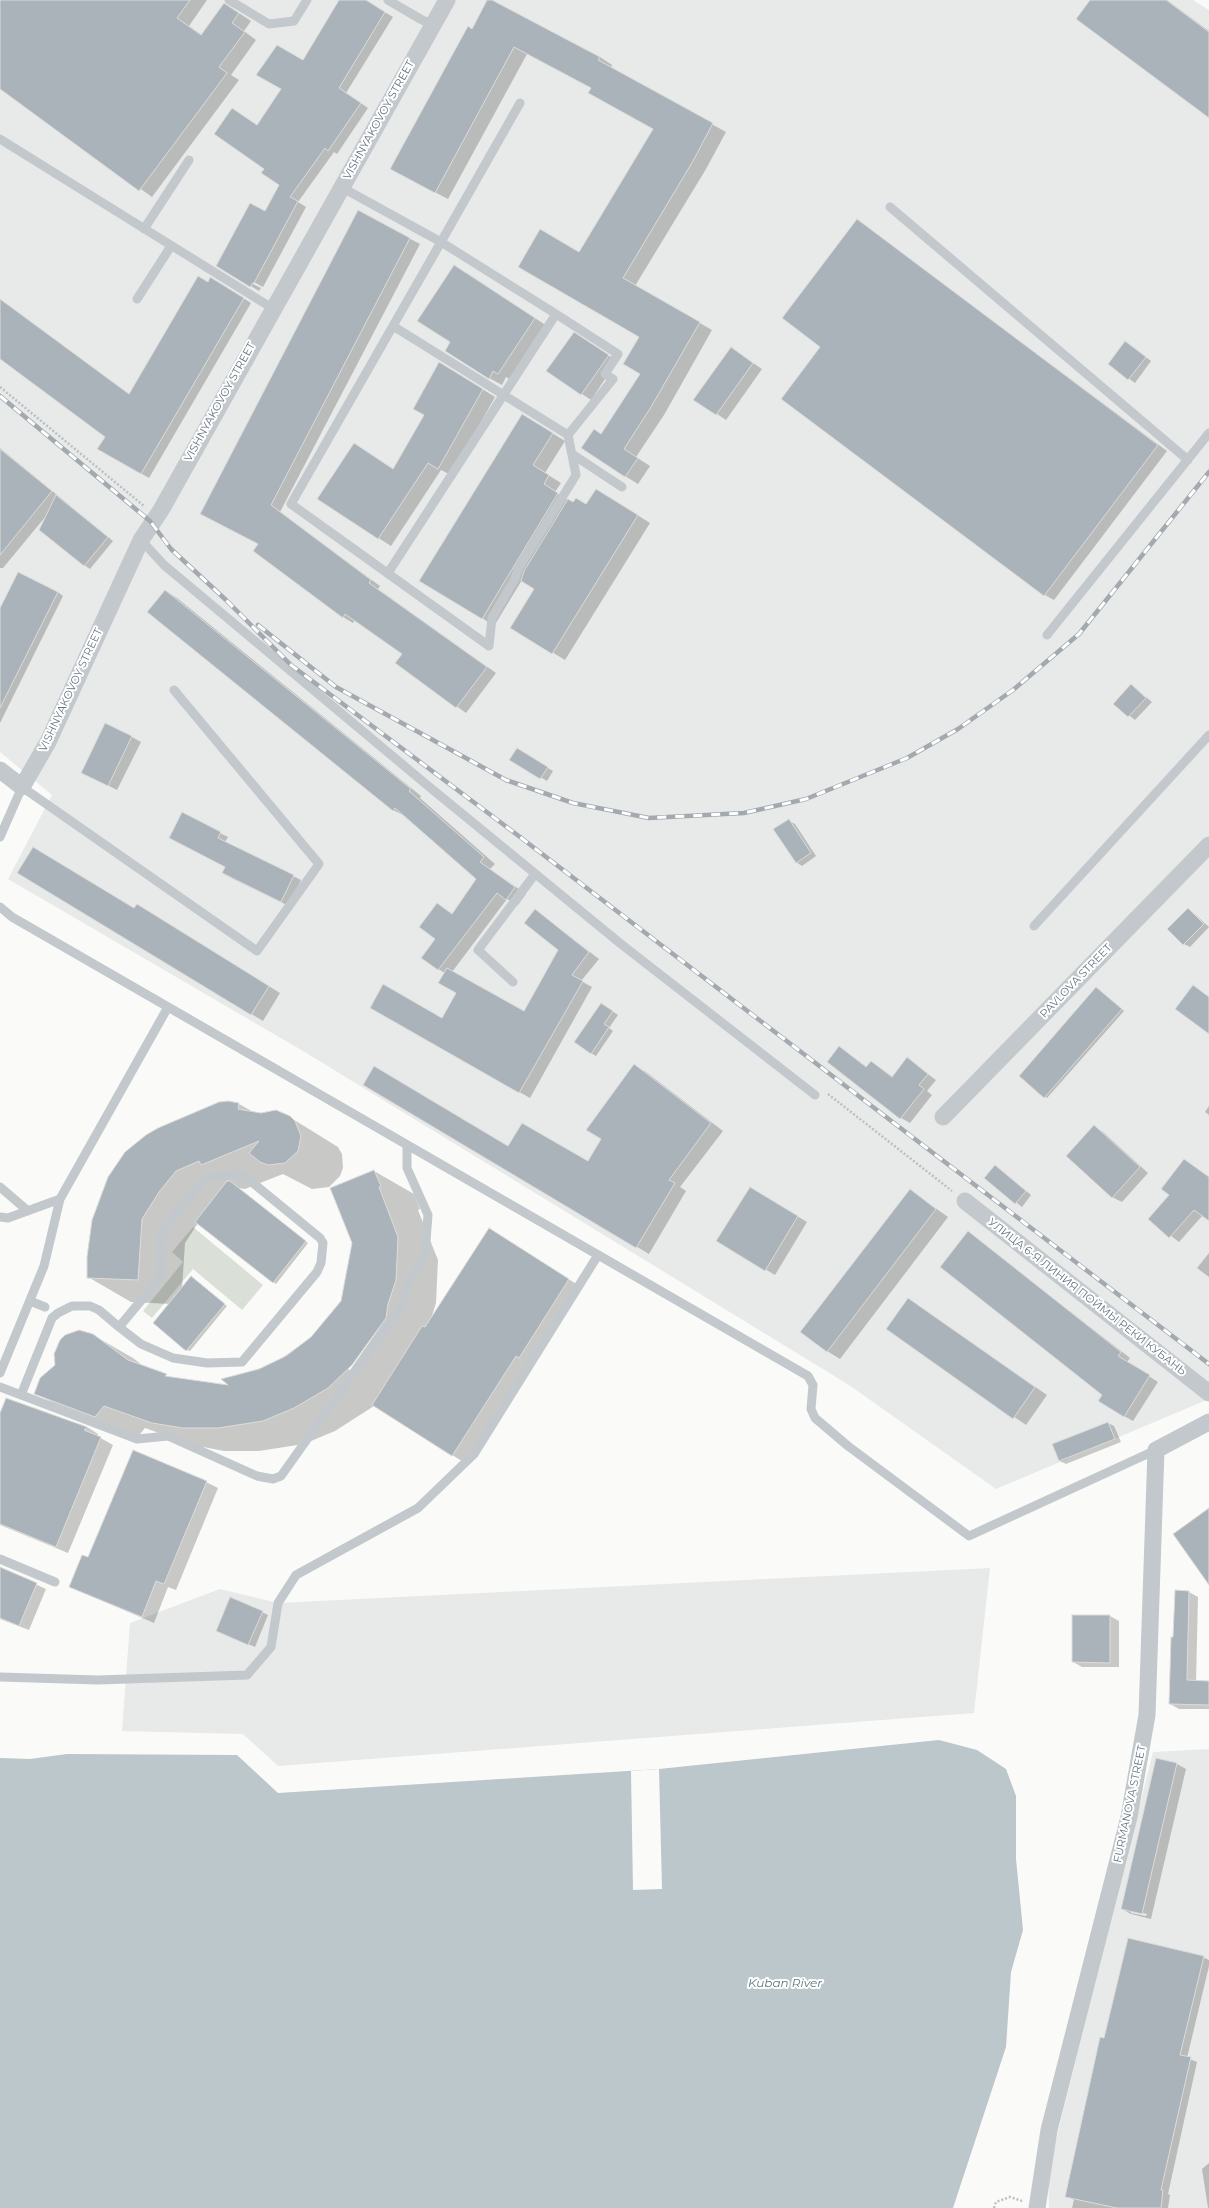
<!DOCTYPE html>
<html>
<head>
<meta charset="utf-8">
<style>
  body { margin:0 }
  canvas { display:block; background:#fafaf8 }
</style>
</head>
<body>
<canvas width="1209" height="2208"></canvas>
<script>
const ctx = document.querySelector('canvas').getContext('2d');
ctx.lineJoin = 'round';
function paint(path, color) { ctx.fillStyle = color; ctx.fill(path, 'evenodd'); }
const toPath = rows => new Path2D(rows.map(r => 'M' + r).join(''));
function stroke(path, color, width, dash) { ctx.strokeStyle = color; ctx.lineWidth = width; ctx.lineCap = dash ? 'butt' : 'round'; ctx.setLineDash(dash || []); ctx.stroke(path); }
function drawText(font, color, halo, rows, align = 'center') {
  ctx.font = font + ' Montserrat,sans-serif'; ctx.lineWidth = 4; ctx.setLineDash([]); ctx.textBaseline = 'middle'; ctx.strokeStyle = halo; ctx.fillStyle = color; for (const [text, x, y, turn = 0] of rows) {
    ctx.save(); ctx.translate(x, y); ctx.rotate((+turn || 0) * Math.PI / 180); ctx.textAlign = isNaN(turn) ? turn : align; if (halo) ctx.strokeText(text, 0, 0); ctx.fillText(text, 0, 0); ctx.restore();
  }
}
const built = toPath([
  [0,0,1193,0,1209,10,1209,1399,996,1489,849,1385,303,1051,8,879,52,795,0,752],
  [990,1568,974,1713,278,1766,243,1734,122,1731,130,1623,220,1589,278,1603],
  [1209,1749,1209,2208,1049,2208,1048,2171,1153,1752]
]);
const green = toPath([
  [193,1227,263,1285,242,1310,193,1269,152,1318,143,1311,183,1262,172,1252]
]);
const water = toPath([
  [939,1740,977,1750,1006,1769,1016,1796,1016,1859,1023,1930,1011,1972,1006,2047,953,2208,0,2208,0,1758,30,1759,67,1754,237,1755,278,1793,659,1769]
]);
const pier = toPath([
  [659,1769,662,1889,633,1890,631,1771]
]);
const shadow = toPath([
  [0,0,207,0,189,26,202,35,236,11,251,21,244,31,256,40,231,75,239,80,152,197,0,88],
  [340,0,365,0,393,17,346,93,368,108,337,154,334,152,298,202,306,207,263,287,250,280,249,282,261,288,259,291,218,266,265,212,280,185,265,169,233,109,258,126,303,61],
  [488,0,600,57,612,65,611,68,726,132,706,169,635,286,712,330,664,415,636,457,650,466,638,484,625,476,602,435,642,374,641,337,580,253,654,129,592,88,527,54,448,199,404,176],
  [1091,0,1167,0,1209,31,1209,117],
  [358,212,420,244,280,512,380,586,378,589,496,673,466,713,397,663,404,654,355,620,353,623,343,617,259,544],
  [857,220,1167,451,1054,600,1045,595,822,347],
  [467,273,547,326,511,380,506,377,502,385,489,378,452,342],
  [218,282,251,303,149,478,99,449,106,436,0,358,0,299,130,395],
  [583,339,617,361,591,400,548,371],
  [1132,346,1151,361,1135,383,1109,364],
  [740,354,762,369,726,420,695,399],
  [452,370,495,397,451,475,441,470,391,546,318,499,354,444,394,469],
  [534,422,565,441,545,473,561,483,555,492,573,503,587,505,609,497,650,523,565,660,511,627,535,588,522,580,494,626,482,618],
  [0,448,113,541,90,569,84,565,46,516,3,568,0,568],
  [166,591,177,598,421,796,420,798,495,864,490,869,526,894,518,905,507,899,452,972,524,1013,560,950,535,910,599,959,581,981,592,987,530,1098,371,1008,442,1019,457,993,445,973,438,969,437,904,453,914,478,879,405,816,393,810],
  [58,592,63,596,0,723,0,610],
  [1131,685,1152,702,1135,720,1115,704],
  [132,737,141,742,117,790,91,777],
  [517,750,553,771,547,781,511,760],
  [789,821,795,824,816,856,802,866,796,862],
  [220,833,228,837,225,842,301,880,289,906,231,878,223,873,226,867,178,842],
  [18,873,134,909,148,911,280,993,263,1021],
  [1189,909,1209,927,1190,947,1184,944],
  [1096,988,1124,1011,1047,1098,1045,1097],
  [606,1007,618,1015,609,1028,613,1031,596,1056,591,1053],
  [839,1047,867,1067,872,1062,893,1077,907,1059,936,1080,927,1091,932,1095,910,1123,901,1118],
  [634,1065,646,1072,723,1131,680,1187,686,1191,649,1254,364,1085,508,1148,588,1163,602,1139],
  [228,1102,239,1104,255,1113,283,1113,338,1147,342,1154,343,1168,340,1176,329,1187,312,1189,283,1174,245,1189,238,1188,308,1243,276,1284,198,1223,185,1243,182,1289,192,1277,227,1306,190,1351,187,1350,170,1304,131,1302,88,1277,90,1236,104,1191,117,1164,126,1153],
  [1209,1106,1209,1115,1205,1112],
  [1094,1127,1103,1132,1148,1173,1122,1202,1112,1197],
  [1184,1160,1209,1177,1209,1220,1203,1215,1179,1242,1149,1219,1171,1195],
  [1001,1170,1031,1195,1022,1207,985,1178],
  [374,1171,414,1194,420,1209,418,1210,438,1260,436,1303,431,1319,501,1236,581,1287,465,1463,374,1406,335,1431,304,1444,259,1451,224,1451,193,1445,145,1428,136,1439,76,1416,36,1393,93,1335,133,1358,146,1368,172,1378,232,1386,223,1379,272,1365,312,1337,342,1302],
  [380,1327,350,1370,348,1369,376,1330],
  [750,1188,807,1222,775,1275,718,1241],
  [910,1190,948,1217,840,1359,827,1351],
  [969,1233,1130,1358,1127,1362,1158,1382,1133,1421,1124,1416,1103,1395],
  [1209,1253,1209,1277,1197,1268],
  [908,1299,1047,1395,1026,1425,887,1329],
  [32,1407,87,1427,98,1434,97,1436,113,1445,68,1553,0,1525,0,1416,31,1409],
  [1108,1423,1114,1426,1121,1442,1066,1464,1060,1461],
  [206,1482,218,1488,176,1590,168,1587,154,1623,70,1587,89,1558],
  [0,1568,46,1589,29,1630,0,1619],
  [1189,1592,1198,1597,1196,1682,1209,1682,1209,1709,1179,1709,1170,1704,1174,1638],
  [262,1612,268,1615,255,1647,217,1631],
  [1110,1616,1119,1621,1119,1667,1082,1667,1073,1662],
  [1177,1764,1186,1769,1151,1919,1131,1914,1122,1909],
  [1131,1911,1147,1914,1146,1916,1131,1913],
  [1203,1957,1209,1960,1209,1966,1187,2058,1197,2062,1168,2194,1170,2195,1168,2208,1072,2208,1074,2200,1066,2196,1105,2039],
  [1209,2163,1209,2208,1208,2208,1202,2169]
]);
const building = toPath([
  [0,0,190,0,177,18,201,35,224,3,239,13,232,23,245,32,219,67,227,73,139,191,0,89,0,0],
  [339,0,366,0,385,12,339,88,361,103,328,151,325,148,290,197,298,201,254,283,253,283,250,287,216,266,250,203,265,211,279,185,261,173,264,169,214,134,232,108,257,125,281,89,256,75,277,45,303,60,339,0],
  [487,0,492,0,600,57,598,60,713,123,693,161,623,278,700,322,651,407,624,449,638,458,625,477,581,448,594,429,601,434,640,374,623,364,639,337,518,267,540,229,579,252,653,129,588,93,591,88,514,47,435,193,390,169,468,26,472,29,487,0],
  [1090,0,1166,0,1209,32,1209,118,1076,19,1090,0],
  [358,210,410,238,271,505,371,580,369,583,487,667,456,708,395,663,402,654,345,614,343,618,253,551,258,544,200,514,358,210],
  [857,219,1158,445,1044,596,781,399,820,347,782,318,857,219],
  [454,265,535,318,498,374,493,371,489,379,445,351,450,342,417,321,454,265],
  [198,276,208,282,210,277,244,298,141,474,97,449,105,437,0,359,0,299,129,394,198,276],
  [574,332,609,355,581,395,546,371,574,332],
  [1125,341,1146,357,1128,380,1108,364,1125,341],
  [731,347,753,363,716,415,693,400,731,347],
  [439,362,483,389,438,469,428,463,378,539,317,499,354,443,393,469,424,415,413,409,439,362],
  [522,414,553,433,533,465,549,475,544,484,558,493,482,619,419,581,522,414],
  [0,449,52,491,0,555,0,449],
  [596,489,638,515,552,654,510,628,534,589,521,581,524,571,568,499,573,502,576,498,586,504,596,489],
  [56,495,108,537,84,566,39,530,56,495],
  [18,572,58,592,0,708,0,608,18,572],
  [165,590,411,789,409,791,484,857,480,862,515,887,506,900,497,893,438,970,421,958,435,939,419,927,437,903,452,914,476,879,395,808,393,811,147,612,165,590],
  [1131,684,1146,698,1128,717,1113,704,1131,684],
  [105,723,132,736,108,786,81,773,105,723],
  [517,748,548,767,540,779,509,760,517,748],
  [182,812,221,832,218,838,294,875,281,902,222,873,225,867,169,838,182,812],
  [789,819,811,853,796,863,773,829,789,819],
  [33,847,134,908,137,904,269,986,251,1015,17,873,33,847],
  [1188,908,1204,924,1183,945,1167,929,1188,908],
  [535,909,589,952,572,975,583,981,519,1093,370,1008,383,984,442,1018,456,993,438,983,447,968,524,1011,558,950,524,923,535,909],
  [1193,985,1209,997,1209,1034,1175,1009,1193,985],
  [1096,987,1122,1009,1044,1098,1019,1076,1096,987],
  [601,1003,613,1011,604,1024,609,1027,591,1054,574,1042,601,1003],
  [839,1046,866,1067,871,1061,892,1077,907,1057,928,1074,919,1085,924,1089,900,1119,827,1062,839,1046],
  [634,1064,711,1123,669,1180,675,1183,636,1248,363,1085,374,1066,508,1146,522,1123,588,1161,601,1139,586,1130,634,1064],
  [228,1101,239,1103,238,1109,261,1113,276,1110,290,1116,295,1121,301,1136,298,1151,285,1163,268,1165,260,1162,249,1153,259,1141,201,1165,199,1161,176,1171,159,1192,142,1219,138,1280,87,1278,87,1257,92,1220,108,1177,125,1152,146,1135,158,1128,219,1102,228,1101],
  [1094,1125,1140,1167,1112,1198,1066,1156,1094,1125],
  [1184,1159,1209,1177,1209,1221,1194,1210,1169,1238,1148,1219,1169,1195,1161,1189,1184,1159],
  [995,1165,1026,1191,1015,1204,984,1178,995,1165],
  [374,1170,381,1186,379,1187,398,1237,396,1280,388,1304,386,1318,352,1365,328,1388,294,1408,263,1421,218,1428,183,1428,152,1423,104,1406,95,1417,34,1394,40,1378,55,1365,54,1354,60,1340,65,1335,79,1330,93,1334,128,1360,167,1374,165,1376,228,1385,221,1379,259,1369,286,1356,311,1337,341,1301,352,1243,330,1188,374,1170],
  [227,1181,230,1181,306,1241,273,1283,195,1222,227,1181],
  [750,1187,798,1216,765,1271,716,1241,750,1187],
  [910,1189,936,1209,827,1352,800,1332,910,1189],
  [489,1228,569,1279,519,1358,516,1356,452,1456,372,1405,422,1326,425,1327,489,1228],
  [968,1231,1121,1352,1118,1356,1150,1375,1124,1417,1098,1401,1102,1395,940,1267,968,1231],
  [191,1276,225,1304,186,1351,153,1323,191,1276],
  [908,1298,1035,1387,1013,1419,886,1329,908,1298],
  [6,1398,87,1427,84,1430,101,1437,56,1547,0,1524,0,1413,6,1398],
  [1108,1422,1115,1439,1059,1461,1052,1444,1108,1422],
  [133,1450,207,1481,164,1584,156,1581,142,1617,69,1587,82,1555,88,1557,133,1450],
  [1209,1508,1209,1585,1173,1534,1209,1508],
  [0,1567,37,1583,19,1626,0,1618,0,1567],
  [1175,1590,1189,1591,1187,1680,1209,1681,1209,1705,1169,1704,1171,1637,1173,1637,1175,1590],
  [230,1597,263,1611,248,1645,216,1631,230,1597],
  [1072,1615,1110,1615,1110,1663,1072,1662,1072,1615],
  [1156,1758,1177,1763,1142,1914,1121,1909,1156,1758],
  [1128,1938,1204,1956,1180,2055,1191,2057,1161,2190,1163,2190,1161,2208,1117,2208,1065,2197,1100,2037,1104,2038,1128,1938]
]);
const path = toPath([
  [0,387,144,506],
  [828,1094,952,1191],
  [994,2208,996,2202,1010,2197,1022,2201]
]);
const lane = toPath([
  [229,0,269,24,294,21,307,0],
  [388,0,422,20,433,24],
  [0,139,272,308],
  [341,187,441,242,520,103],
  [890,207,1188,460],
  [144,229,189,160],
  [137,299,171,246],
  [393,326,568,435,613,379,605,374,618,354,556,314],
  [572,454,622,487],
  [141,540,164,565,427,785,621,944,815,1095],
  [388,573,556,314,441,242,291,504,489,646,492,618,515,579,518,569,576,475,568,435],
  [1047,635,1209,433],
  [0,837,22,787,257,951,319,864,174,690],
  [0,907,12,917,808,1376,813,1385,811,1409,815,1418,848,1446,969,1536,1156,1450],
  [1034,926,1209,735],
  [513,982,478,950,535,874],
  [0,1187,28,1211],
  [0,1217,8,1218,60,1199,168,1007],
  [30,1301,45,1307],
  [0,1373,44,1266,60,1199],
  [0,1387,137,1439,168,1436,257,1476,273,1479,281,1476,401,1307,409,1281,425,1254,428,1215,407,1168,407,1145],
  [21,1395,52,1318,58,1313,72,1306,90,1306,99,1310,119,1327,159,1279,162,1272,161,1240,164,1228,207,1177,242,1174,320,1238,323,1243,321,1263,317,1272,242,1362,207,1363,173,1358,141,1344,119,1327],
  [0,1559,55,1582],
  [0,1677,98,1680,247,1675,271,1647,278,1603,296,1575,418,1508,474,1454,598,1255]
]);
const street = toPath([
  [0,770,22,787,48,742,141,540,161,510,447,0],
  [943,1117,1209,845],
  [965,1201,1209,1393],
  [1037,2208,1049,2130,1129,1817,1147,1715,1156,1450,1209,1422]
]);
const rail = toPath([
  [0,396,150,521,171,549,226,600,291,665,520,837,1209,1364],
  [258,625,336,687,506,780,573,803,649,818,744,813,806,799,907,758,958,729,1013,690,1079,634,1209,472]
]);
const streetNames = [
  ["VISHNYAKOVOY STREET",379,120,-61],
  ["VISHNYAKOVOY STREET",220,402,-61],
  ["VISHNYAKOVOY STREET",71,690,-65],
  ["PAVLOVA STREET",1076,981,-46],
  ["УЛИЦА 6-Я ЛИНИЯ ПОЙМЫ РЕКИ КУБАНЬ",1087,1297,38],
  ["FURMANOVA STREET",1130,1804,-78]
];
const waterNames = [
  ["Kuban River",785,1983]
];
paint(built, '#e8e9e9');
paint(green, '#dadfd7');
paint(water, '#bbc7cb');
paint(pier, '#fafaf8');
paint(shadow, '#0003');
paint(building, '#aab3b9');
stroke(building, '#dcdcda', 1);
stroke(path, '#bbbfc2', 2.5, [2, 2]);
stroke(lane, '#c3c8cc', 9);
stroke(street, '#c3c8cc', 17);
stroke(rail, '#a2aab0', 4.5);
stroke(rail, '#fff', 3, [9]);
drawText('11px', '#657683', '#fff', streetNames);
drawText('italic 12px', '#60757c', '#fff', waterNames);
</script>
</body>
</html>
